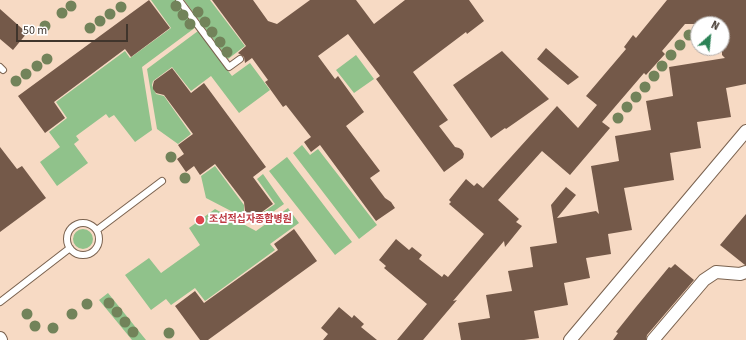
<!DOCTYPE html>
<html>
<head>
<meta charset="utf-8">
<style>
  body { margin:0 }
  #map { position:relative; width:746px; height:340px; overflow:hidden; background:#f7dac4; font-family:"Source Sans 3",sans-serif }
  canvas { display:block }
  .north { position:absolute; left:690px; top:16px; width:40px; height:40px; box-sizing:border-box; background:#fff; border:1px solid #b3aeab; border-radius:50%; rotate:27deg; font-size:11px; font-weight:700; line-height:16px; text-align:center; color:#40352c }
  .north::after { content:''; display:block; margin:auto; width:14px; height:18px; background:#2b8256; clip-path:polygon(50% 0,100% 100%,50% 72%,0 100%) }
  .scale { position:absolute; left:16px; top:24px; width:112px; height:18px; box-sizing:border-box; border:2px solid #40352c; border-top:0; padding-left:5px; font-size:12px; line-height:14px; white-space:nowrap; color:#40352c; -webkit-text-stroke:3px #fff; paint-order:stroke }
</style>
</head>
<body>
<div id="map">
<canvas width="746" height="340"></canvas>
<div class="north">N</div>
<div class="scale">50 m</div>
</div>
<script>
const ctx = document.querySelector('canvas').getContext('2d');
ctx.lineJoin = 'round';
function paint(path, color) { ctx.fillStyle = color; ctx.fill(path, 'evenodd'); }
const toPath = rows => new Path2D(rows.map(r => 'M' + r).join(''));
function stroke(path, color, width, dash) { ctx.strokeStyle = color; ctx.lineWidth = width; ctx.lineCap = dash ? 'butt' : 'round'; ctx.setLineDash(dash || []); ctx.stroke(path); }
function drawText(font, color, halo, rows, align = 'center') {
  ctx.font = font + ' "Source Sans 3","Noto Sans KR",sans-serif'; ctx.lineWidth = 4; ctx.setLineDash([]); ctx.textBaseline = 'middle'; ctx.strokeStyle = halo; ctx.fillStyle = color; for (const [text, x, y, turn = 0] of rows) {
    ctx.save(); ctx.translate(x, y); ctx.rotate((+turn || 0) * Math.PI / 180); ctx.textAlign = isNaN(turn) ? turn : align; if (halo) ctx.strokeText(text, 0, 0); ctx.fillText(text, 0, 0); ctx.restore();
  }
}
const green = toPath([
  [151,0,176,0,196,27,142,67,152,130,135,142,114,115,109,118,106,114,76,136,79,140,74,144,88,163,57,186,40,162,60,147,49,132,67,118,56,102,125,51,130,58,171,28],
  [184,0,210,0,245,46,228,59],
  [198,31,232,76,250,63,270,90,239,113,211,76,191,91,172,67,153,81,152,85,156,94,164,96,191,134,178,144,157,129,147,69],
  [356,55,374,79,354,93,336,70],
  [302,145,310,155,318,149,377,225,359,239,293,153],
  [287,157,352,242,335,255,269,171],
  [215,166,244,205,244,212,247,216,255,218,275,204,257,179,263,174,284,204,256,224,206,198,201,176],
  [288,208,299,223,270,244,275,250,205,301,195,288,171,305,166,299,151,310,125,275,149,258,161,273,200,245,189,228,215,209,256,231],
  '73 239a10 10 0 1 1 20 0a10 10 0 1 1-20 0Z',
  [108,293,146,340,132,340,99,300]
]);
const building = toPath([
  [149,0,170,28,131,57,125,49,54,102,65,118,45,133,18,96],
  [212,0,253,0,268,21,277,24,310,0,356,0,374,24,405,0,469,0,484,21,467,34,466,32,413,72,448,120,439,126,455,147,459,148,462,150,464,154,463,158,444,172,376,79,380,76,348,34,318,56,335,79,338,76,364,112,346,126,380,171,370,178,385,198,391,202,395,208,376,221,320,145,311,152,304,142,311,137,286,105,283,107,265,82,268,80,252,58,245,63,244,57,238,53,246,46],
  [667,0,746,0,746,84,726,88,731,117,697,122,701,148,670,153,674,180,624,188,632,230,608,234,611,254,586,258,590,278,564,283,568,305,534,311,539,338,524,340,461,340,458,323,490,318,486,295,512,291,508,271,533,267,530,247,557,243,551,205,566,187,576,195,557,218,596,211,599,214,591,166,619,161,615,136,651,130,646,101,673,96,669,67,725,58,722,55,722,24,685,24,662,51,665,54,646,75,644,73,602,122,610,128,570,175,542,151,498,200,519,219,516,222,522,226,505,247,504,241,453,301,457,300,423,340,397,340,427,304,384,268,386,266,379,260,396,239,409,250,412,247,422,255,419,259,442,277,444,274,448,277,484,234,449,204,451,202,449,200,466,179,474,186,477,183,483,188,557,106,578,128,597,105,586,96,626,49,624,47,633,35,636,38],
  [0,9,27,33,13,50,0,39],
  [546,48,579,77,568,85,537,59],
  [502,51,549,99,506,129,505,128,491,138,453,85],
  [172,68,191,93,204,83,266,167,253,177,273,204,255,217,247,215,245,211,244,202,215,164,200,175,194,166,186,172,177,159,184,154,178,145,193,134,164,95,156,93,153,89,153,85,154,81],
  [0,147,17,169,22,166,46,198,0,232],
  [746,214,746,265,745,265,720,245],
  [294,229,317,261,208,340,200,340,175,306,195,291,204,303,278,250,274,244],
  [675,264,694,280,647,335,646,340,613,340,618,333,616,332,636,307,669,267,671,268],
  [339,307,352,318,354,315,364,324,361,327,377,340,323,340,328,334,321,328]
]);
const lane = toPath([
  [179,0,229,67,240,59],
  [0,67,3,70],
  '67 239a16 16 0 1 1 32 0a16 16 0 1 1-32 0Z',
  [97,230,162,181],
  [0,302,70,248]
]);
const street = toPath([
  [0,338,1,340],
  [570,340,746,131],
  [653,340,704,280,716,272,740,274,746,272]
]);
const trees = [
  [71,6],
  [176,6],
  [121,7],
  [198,12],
  [62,13],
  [110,14],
  [183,15],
  [100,21],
  [205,22],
  [190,24],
  [45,26],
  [90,28],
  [212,32],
  [689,35],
  [220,42],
  [680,45],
  [227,52],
  [671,55],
  [47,59],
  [37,66],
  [662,66],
  [26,74],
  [654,76],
  [16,81],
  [645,87],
  [636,97],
  [627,107],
  [618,118],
  [171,157],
  [185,178],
  [109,303],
  [87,304],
  [117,312],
  [27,314],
  [72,314],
  [125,322],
  [35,326],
  [53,328],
  [133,332],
  [169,333]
];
const markers = [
  [200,220,5,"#e0444e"]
];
const healthNames = [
  ["조선적십자종합병원",209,220]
];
paint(green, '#90c28b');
paint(building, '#745949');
stroke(lane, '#7a624f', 8);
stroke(street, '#7a624f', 14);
stroke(lane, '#fff', 6);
stroke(street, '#fff', 12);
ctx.fillStyle = '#72835a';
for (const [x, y] of trees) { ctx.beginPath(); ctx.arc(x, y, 5.5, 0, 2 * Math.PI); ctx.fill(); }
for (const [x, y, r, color] of markers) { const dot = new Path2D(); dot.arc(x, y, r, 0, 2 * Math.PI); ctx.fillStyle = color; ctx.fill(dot); stroke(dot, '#fff', 1.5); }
drawText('bold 10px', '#be3a42', '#fff', healthNames, 'left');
</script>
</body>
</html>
